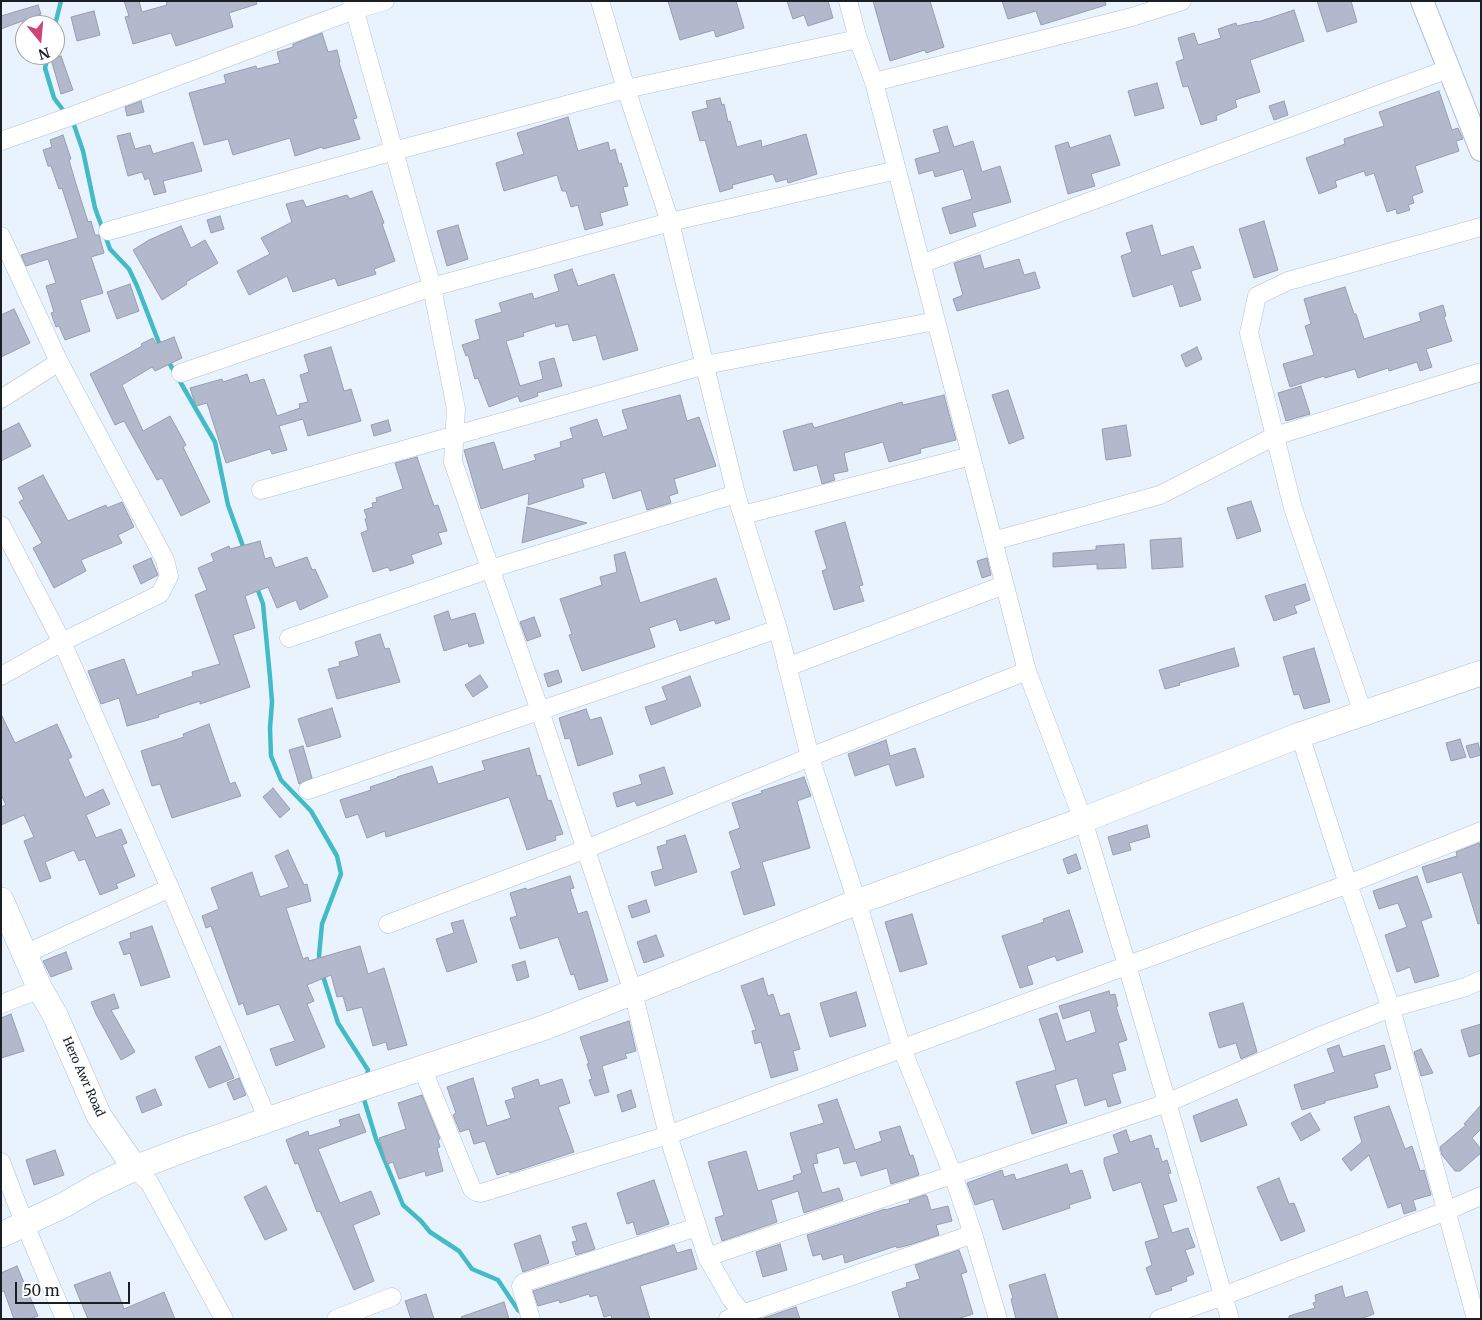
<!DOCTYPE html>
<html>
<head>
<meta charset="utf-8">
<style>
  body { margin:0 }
  #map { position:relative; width:1482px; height:1320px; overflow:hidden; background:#e9f3fd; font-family:Merriweather,serif }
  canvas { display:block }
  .frame { position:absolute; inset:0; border:2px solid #191f25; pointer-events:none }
  .north { position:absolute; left:15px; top:15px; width:50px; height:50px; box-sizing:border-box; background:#fff; border:1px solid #a3a5a8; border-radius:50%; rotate:163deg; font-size:14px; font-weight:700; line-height:20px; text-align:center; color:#191f25 }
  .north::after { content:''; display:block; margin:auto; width:18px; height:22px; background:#cf4477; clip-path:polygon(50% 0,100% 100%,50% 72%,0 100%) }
  .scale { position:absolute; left:15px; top:1282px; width:115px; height:22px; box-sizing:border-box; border:2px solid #191f25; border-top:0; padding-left:6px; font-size:15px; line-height:18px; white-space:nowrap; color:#191f25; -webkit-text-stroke:4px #fff; paint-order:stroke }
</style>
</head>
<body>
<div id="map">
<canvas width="1482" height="1320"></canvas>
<div class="frame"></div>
<div class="north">N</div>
<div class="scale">50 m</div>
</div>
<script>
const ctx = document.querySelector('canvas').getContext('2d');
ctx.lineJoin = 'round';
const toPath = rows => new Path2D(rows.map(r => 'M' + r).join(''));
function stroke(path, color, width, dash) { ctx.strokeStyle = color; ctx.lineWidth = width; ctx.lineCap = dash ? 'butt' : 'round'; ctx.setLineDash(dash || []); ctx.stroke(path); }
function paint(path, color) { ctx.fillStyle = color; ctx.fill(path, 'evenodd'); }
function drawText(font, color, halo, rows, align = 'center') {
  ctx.font = font + ' Merriweather,serif'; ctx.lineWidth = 4.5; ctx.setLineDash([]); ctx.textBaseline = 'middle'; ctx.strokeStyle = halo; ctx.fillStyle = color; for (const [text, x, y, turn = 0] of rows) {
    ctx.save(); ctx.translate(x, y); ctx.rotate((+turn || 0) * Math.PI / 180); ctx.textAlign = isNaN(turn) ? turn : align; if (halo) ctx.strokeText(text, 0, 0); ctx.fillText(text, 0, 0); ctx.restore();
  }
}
const stream = toPath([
  [55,25,61,1],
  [48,55,45,68,54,98,66,114],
  [71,121,74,125,83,151,95,208,110,249,129,269,137,286,161,348],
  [167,359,215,442,228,505,244,549],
  [256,585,263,604,270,677,272,702,270,728,271,756,281,780,311,811,337,856,341,874,322,924,319,956,320,963],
  [322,973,338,1023,368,1070,367,1076],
  [363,1096,376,1139,403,1205,421,1221,430,1232,459,1251,472,1269,498,1280,518,1310,523,1313]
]);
const building = toPath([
  [124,1,139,1,142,12,167,5,166,1,256,1,257,4,229,13,233,27,176,46,171,33,133,44,125,17,129,16,124,1],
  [668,1,736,1,744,28,716,37,714,30,680,40,668,1],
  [787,1,828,1,833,18,808,26,804,15,793,19,787,1],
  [873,1,930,1,944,47,926,53,925,50,890,61,873,1],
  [1002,1,1105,1,1106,5,1041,25,1036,11,1008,19,1002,1],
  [1317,1,1351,1,1357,22,1327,32,1317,1],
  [38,5,41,14,1,29,1,16,38,5],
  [1294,10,1304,41,1250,60,1260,92,1235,100,1237,107,1216,116,1217,120,1201,125,1188,86,1183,87,1176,62,1184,59,1178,38,1194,33,1198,45,1221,38,1218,29,1236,23,1237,26,1258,21,1258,22,1294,10],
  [94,11,100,35,77,41,71,17,94,11],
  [322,33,328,52,337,50,340,62,339,63,357,118,353,119,360,139,323,149,322,147,295,156,290,138,233,155,228,139,204,145,189,93,226,83,224,75,256,66,257,69,280,63,277,52,293,47,293,44,322,33],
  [61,56,73,90,61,94,51,59,61,56],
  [1157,83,1164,108,1135,116,1128,91,1157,83],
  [1439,91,1452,130,1458,128,1463,139,1456,141,1459,151,1415,166,1423,192,1412,196,1414,203,1408,205,1410,210,1397,214,1396,209,1387,212,1374,173,1366,176,1364,171,1335,181,1337,187,1319,194,1306,158,1345,144,1344,139,1384,126,1379,112,1439,91],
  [720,98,722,105,724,104,728,122,730,121,737,147,761,140,762,147,806,134,817,174,788,183,787,179,776,182,773,174,732,185,733,188,720,192,705,140,700,141,692,112,708,108,706,101,720,98],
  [141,101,144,112,127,116,125,107,141,101],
  [1284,101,1288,115,1274,120,1269,106,1284,101],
  [568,117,578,151,608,142,610,151,615,149,619,164,621,163,628,186,623,187,628,205,600,213,603,225,585,230,578,205,571,207,566,191,562,191,557,175,504,191,496,163,524,154,517,133,568,117],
  [947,126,954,147,973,141,982,172,1000,166,1011,202,972,213,976,226,950,234,942,208,972,199,963,169,935,177,933,170,919,174,915,159,940,152,933,130,947,126],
  [130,133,135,149,150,145,153,154,193,142,202,171,163,181,166,192,154,195,149,178,145,180,142,172,128,176,117,136,130,133],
  [63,135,71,159,69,160,76,184,88,222,91,221,95,235,99,235,104,253,91,257,103,293,80,300,90,331,65,340,59,326,56,327,51,313,54,312,46,286,56,283,48,259,26,266,21,255,78,238,62,188,59,189,51,166,48,166,43,150,52,147,50,140,63,135],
  [1110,135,1120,165,1091,174,1095,186,1068,194,1055,146,1068,142,1070,148,1110,135],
  [372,191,384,223,382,224,395,261,374,269,376,274,338,286,335,278,293,292,287,276,249,295,237,271,270,254,261,238,292,222,286,204,303,200,306,207,347,195,350,199,372,191],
  [220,216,224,229,211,233,207,220,220,216],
  [1264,221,1278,270,1254,278,1239,229,1264,221],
  [458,225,468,259,447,266,437,231,458,225],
  [1152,225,1161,256,1193,246,1201,268,1191,271,1201,300,1180,307,1173,284,1133,297,1121,256,1132,252,1126,233,1152,225],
  [181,226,191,248,205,240,218,263,186,282,187,284,162,300,133,250,149,240,181,226],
  [980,255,984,269,1019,259,1024,275,1035,272,1040,288,957,311,953,299,963,295,954,263,980,255],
  [572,269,578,286,614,274,638,350,603,360,596,335,573,341,568,324,556,327,555,323,523,333,524,336,506,341,520,386,543,379,539,362,554,358,562,386,537,393,538,396,520,402,518,396,489,407,478,378,475,379,468,355,466,356,462,345,480,339,475,320,502,312,499,303,532,293,534,299,559,291,554,275,572,269],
  [130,284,139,311,117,319,107,292,130,284],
  [1345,287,1354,314,1356,314,1364,339,1421,321,1419,313,1443,305,1446,316,1444,317,1452,341,1426,349,1432,367,1420,371,1417,362,1389,371,1388,368,1358,378,1355,369,1325,378,1324,376,1290,387,1283,364,1314,355,1305,326,1311,324,1304,299,1345,287],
  [14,309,30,343,1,357,1,315,14,309],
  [174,337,182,358,155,371,152,367,122,385,143,431,170,416,186,445,183,447,210,502,181,516,162,478,157,480,124,421,115,425,90,374,124,356,142,346,141,344,153,338,156,344,174,337],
  [331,347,344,391,351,389,361,421,308,436,303,419,279,426,287,450,272,454,270,449,226,463,207,403,196,406,190,388,222,379,223,382,247,374,250,383,264,379,277,416,300,408,299,404,308,402,300,375,309,372,304,355,331,347],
  [1197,347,1202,359,1186,367,1181,355,1197,347],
  [1301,386,1310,414,1286,421,1278,393,1301,386],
  [1008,390,1024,438,1009,444,992,395,1008,390],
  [680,395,687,421,699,417,716,466,674,479,678,493,669,496,671,503,647,510,641,490,613,499,605,472,582,479,584,487,528,505,529,493,481,509,464,450,494,442,503,470,536,460,534,455,561,447,560,442,573,438,570,428,597,419,603,437,628,429,622,410,680,395],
  [944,395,956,440,920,449,921,453,889,462,883,442,844,453,848,471,833,474,835,480,822,484,817,465,794,471,783,431,812,423,814,428,902,402,903,405,944,395],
  [388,420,391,431,374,436,371,425,388,420],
  [19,423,31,446,1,461,1,432,19,423],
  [1126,425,1131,456,1106,460,1102,429,1126,425],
  [417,457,434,506,438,505,447,531,438,533,442,544,411,555,414,563,390,571,388,567,373,572,361,533,368,530,365,519,367,518,364,510,373,507,372,503,377,502,376,498,403,489,395,463,417,457],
  [43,475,68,521,106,505,107,508,122,502,134,527,118,535,122,543,81,560,86,571,54,588,33,548,42,543,19,502,24,499,18,488,43,475],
  [1251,501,1261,531,1237,539,1227,508,1251,501],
  [527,507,587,523,522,543,527,507],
  [845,522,863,585,859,586,864,601,834,610,822,571,827,569,815,531,845,522],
  [1181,538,1183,567,1152,569,1150,540,1181,538],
  [260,541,265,559,271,557,275,568,307,557,312,570,315,569,328,597,300,610,296,600,277,608,268,587,245,596,255,628,233,635,250,687,200,704,200,701,158,715,159,717,127,726,119,698,101,704,88,671,124,659,137,695,193,676,192,672,220,664,195,595,207,590,198,568,214,561,211,554,229,546,230,549,260,541],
  [1124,544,1126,568,1097,569,1097,564,1053,567,1053,553,1096,550,1096,546,1124,544],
  [625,552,640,603,716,578,730,619,716,624,714,620,680,631,676,619,649,628,655,647,582,671,569,635,572,634,560,599,602,585,600,577,617,572,614,555,625,552],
  [151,558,158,575,141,584,133,566,151,558],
  [987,558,991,575,982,578,977,561,987,558],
  [1305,584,1310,600,1294,606,1297,613,1274,621,1265,596,1305,584],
  [448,611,451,620,475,613,484,643,469,647,468,643,444,651,434,616,448,611],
  [534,617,541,636,527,641,520,622,534,617],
  [380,634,385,649,389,648,400,682,337,699,328,669,340,666,339,662,359,656,355,642,380,634],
  [1234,648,1239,666,1179,683,1180,685,1165,689,1159,670,1234,648],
  [1314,648,1330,702,1304,709,1299,694,1294,695,1283,657,1314,648],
  [558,670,562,682,548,687,544,674,558,670],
  [480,675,488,687,473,697,465,685,480,675],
  [690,676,701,706,651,725,645,707,667,700,662,687,690,676],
  [332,708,341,737,307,747,298,719,332,708],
  [586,709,590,720,601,717,613,754,578,766,570,738,565,739,559,718,586,709],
  [1,714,15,743,57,724,72,757,68,759,85,798,103,789,110,804,86,815,96,838,121,829,127,843,122,845,135,876,116,884,118,888,100,895,85,859,79,861,74,850,45,862,51,878,40,882,24,841,34,837,24,815,1,825,1,807,6,805,1,795,1,714],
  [209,724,230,784,235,782,241,796,172,818,160,784,152,786,141,751,184,737,183,734,209,724],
  [1460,739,1466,757,1451,761,1446,743,1460,739],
  [886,740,890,756,915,748,924,777,896,786,889,764,855,776,848,754,886,740],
  [1478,743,1481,755,1470,758,1466,746,1478,743],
  [303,746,312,778,299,784,289,750,303,746],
  [529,748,537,776,540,775,548,801,551,800,563,834,555,836,556,840,527,850,509,797,386,837,385,831,367,838,358,814,346,818,340,800,371,790,370,787,397,778,397,777,432,766,438,784,485,770,482,761,529,748],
  [664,767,673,794,637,806,635,801,617,807,613,793,642,784,639,775,664,767],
  [804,777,811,796,797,801,810,848,762,862,775,905,744,915,731,872,741,868,729,832,740,828,732,803,762,793,761,791,804,777],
  [273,788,290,809,280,818,263,797,273,788],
  [1147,825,1150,837,1129,843,1131,850,1113,855,1108,837,1147,825],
  [685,835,697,872,655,886,651,872,663,869,657,847,667,844,666,841,685,835],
  [1479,843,1481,850,1481,923,1478,924,1462,872,1427,883,1422,867,1457,856,1456,852,1479,843],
  [288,850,304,885,307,884,311,901,286,908,303,959,308,957,309,961,360,946,368,974,384,968,407,1045,388,1050,386,1042,373,1046,362,1007,347,1011,343,996,337,997,331,975,307,985,314,1001,307,1004,325,1047,276,1066,270,1049,295,1041,279,1004,247,1015,243,1003,239,1005,211,926,206,928,202,916,219,909,211,888,252,872,260,897,289,887,275,856,288,850],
  [1076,854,1081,869,1068,874,1063,859,1076,854],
  [570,876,574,888,570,889,578,914,587,911,608,981,579,990,574,974,571,975,558,937,520,949,510,918,517,916,510,893,526,888,527,890,570,876],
  [1417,876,1432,917,1421,921,1439,976,1415,983,1410,967,1397,972,1385,935,1407,927,1398,903,1379,909,1373,891,1417,876],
  [646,900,650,912,632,918,628,906,646,900],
  [1069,910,1083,952,1057,961,1055,956,1027,966,1033,984,1020,988,1002,936,1044,922,1043,919,1069,910],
  [912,914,927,964,900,972,885,922,912,914],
  [463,920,477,962,447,972,436,939,454,933,451,923,463,920],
  [152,926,170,977,141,986,130,953,124,955,119,942,131,938,130,933,152,926],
  [656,935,664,956,644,963,637,942,656,935],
  [66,952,72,969,51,977,43,961,66,952],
  [525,961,529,977,517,981,512,965,525,961],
  [763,978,768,996,773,994,780,1016,789,1013,800,1049,793,1051,798,1070,771,1078,761,1042,755,1044,752,1031,756,1030,741,986,763,978],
  [1109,991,1110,995,1115,994,1118,1006,1116,1007,1127,1040,1118,1043,1126,1070,1112,1074,1121,1103,1108,1107,1106,1099,1085,1106,1077,1078,1055,1085,1067,1123,1032,1134,1016,1082,1056,1070,1039,1019,1057,1013,1066,1042,1096,1032,1090,1010,1063,1019,1059,1006,1109,991],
  [856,992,866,1026,830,1037,820,1003,856,992],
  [114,994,119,1008,111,1010,135,1052,121,1060,96,1014,91,1002,114,994],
  [1243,1003,1257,1052,1241,1059,1236,1043,1219,1048,1209,1013,1243,1003],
  [11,1014,24,1051,1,1058,1,1018,11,1014],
  [629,1021,636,1051,625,1054,627,1058,602,1066,609,1092,595,1096,589,1080,592,1079,587,1064,589,1064,580,1037,629,1021],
  [1481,1024,1481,1053,1469,1057,1461,1030,1481,1024],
  [1339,1045,1343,1057,1384,1045,1391,1069,1374,1074,1378,1087,1325,1101,1325,1103,1302,1110,1294,1085,1335,1072,1327,1049,1339,1045],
  [220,1046,234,1078,209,1088,195,1057,220,1046],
  [1421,1049,1433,1073,1421,1076,1414,1052,1421,1049],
  [239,1078,246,1095,234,1100,227,1083,239,1078],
  [473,1078,487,1126,511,1118,505,1101,515,1098,512,1088,538,1079,540,1086,562,1079,570,1103,558,1107,574,1152,510,1173,509,1171,497,1175,485,1141,474,1144,469,1129,460,1132,453,1115,456,1113,447,1087,473,1078],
  [155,1089,162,1105,142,1113,136,1097,155,1089],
  [631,1090,636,1107,622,1112,617,1095,631,1090],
  [422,1095,440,1139,438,1140,440,1147,437,1148,443,1171,426,1176,425,1171,399,1179,393,1162,387,1164,379,1138,406,1129,398,1103,422,1095],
  [837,1099,855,1150,882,1141,879,1132,900,1126,910,1156,913,1155,919,1175,891,1184,887,1168,861,1176,856,1161,844,1164,839,1147,816,1154,818,1163,813,1164,822,1193,839,1188,843,1200,804,1213,798,1191,771,1200,777,1222,722,1241,715,1218,724,1215,708,1162,746,1151,758,1191,794,1180,793,1176,802,1173,790,1133,824,1123,818,1105,837,1099],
  [1237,1099,1247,1125,1201,1142,1193,1116,1237,1099],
  [1481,1105,1481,1129,1472,1138,1481,1149,1481,1153,1460,1171,1455,1171,1442,1155,1440,1147,1466,1125,1464,1124,1481,1105],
  [1389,1106,1405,1149,1412,1146,1420,1171,1424,1170,1431,1195,1413,1200,1416,1210,1404,1214,1401,1203,1388,1208,1369,1155,1351,1171,1342,1159,1362,1142,1354,1117,1389,1106],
  [1310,1113,1320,1130,1301,1141,1291,1123,1310,1113],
  [359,1114,366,1132,318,1149,340,1203,371,1191,380,1214,353,1225,374,1281,354,1290,320,1211,317,1212,298,1163,295,1164,286,1140,308,1131,309,1136,341,1126,339,1120,359,1114],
  [1126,1130,1130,1142,1151,1135,1155,1149,1158,1148,1162,1162,1167,1160,1171,1173,1168,1174,1177,1201,1163,1205,1172,1233,1188,1228,1195,1247,1185,1250,1194,1274,1186,1277,1187,1281,1171,1287,1172,1290,1156,1295,1146,1268,1152,1265,1145,1242,1159,1238,1141,1182,1113,1191,1104,1163,1104,1158,1119,1153,1113,1135,1126,1130],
  [55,1150,64,1175,34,1185,26,1160,55,1150],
  [1067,1164,1070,1174,1082,1170,1091,1198,1069,1205,1070,1208,1003,1230,993,1199,975,1205,967,1183,1002,1170,1004,1177,1014,1174,1016,1180,1067,1164],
  [1279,1178,1289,1204,1294,1203,1305,1231,1281,1241,1257,1187,1279,1178],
  [654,1180,669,1224,637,1235,633,1222,627,1224,617,1193,654,1180],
  [266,1186,287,1230,265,1240,244,1197,266,1186],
  [925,1195,927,1196,931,1210,948,1206,952,1221,936,1225,939,1235,909,1245,897,1248,896,1246,845,1263,843,1254,823,1260,821,1254,813,1256,807,1235,885,1209,885,1210,910,1203,909,1200,925,1195],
  [586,1223,595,1249,576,1255,572,1242,577,1241,572,1227,586,1223],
  [540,1235,549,1263,523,1272,514,1244,540,1235],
  [780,1244,787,1270,763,1277,756,1252,780,1244],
  [674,1245,677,1253,691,1249,697,1269,640,1286,650,1319,612,1319,611,1315,604,1317,597,1295,590,1297,589,1294,560,1303,559,1300,538,1306,533,1291,674,1245],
  [959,1250,967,1272,961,1274,973,1314,957,1319,900,1319,892,1292,907,1287,906,1283,920,1279,915,1265,959,1250],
  [17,1266,38,1316,30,1319,14,1319,4,1291,1,1292,1,1273,17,1266],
  [110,1272,124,1309,164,1292,175,1319,88,1319,74,1285,110,1272],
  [1045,1274,1058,1319,1016,1319,1011,1299,1013,1298,1009,1285,1045,1274],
  [1342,1286,1345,1298,1367,1291,1374,1314,1360,1319,1289,1319,1289,1316,1315,1308,1313,1303,1316,1302,1315,1295,1342,1286],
  [426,1294,434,1319,411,1319,405,1301,426,1294],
  [504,1302,509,1319,462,1319,461,1317,504,1302],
  [796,1307,800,1319,761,1319,796,1307]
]);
const minor = toPath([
  [352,1,432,287,456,409,453,462,540,711,633,992,668,1135,707,1257,731,1299,747,1319],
  [600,1,626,89,670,222,736,494,778,629,810,757,857,902,902,1049,953,1175,973,1234,998,1319],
  [848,1,858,39,874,82,1027,671,1083,820,1127,965,1230,1319],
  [874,82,1132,17,1182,1],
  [1,141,69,117,354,10,385,1],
  [108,231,394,151,626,89,858,39],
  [1,236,59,362,165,560,169,576,160,594,62,642,1,676],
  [921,264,1448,69],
  [181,373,432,287,670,222,897,170],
  [1,399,59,362],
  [261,490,705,365,936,321],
  [743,515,971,456],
  [1,525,62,642,170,888,268,1120],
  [993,541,1160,495,1275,436,1481,372],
  [289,638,490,569,736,494],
  [787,667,1004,585],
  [1363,713,1293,508,1249,333,1257,296,1288,281,1481,227],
  [1300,735,1348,884,1391,1008,1476,1319],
  [308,790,778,629],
  [388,924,586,849,810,757,1027,671],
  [25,954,170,888],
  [1,1004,40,989],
  [422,1068,472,1189,476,1192,481,1193,668,1135,1348,884,1481,831],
  [1,1162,25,1225,65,1319],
  [133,1169,149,1182,224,1319],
  [707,1257,1167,1103,1320,1036,1391,1008,1466,987,1481,980],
  [336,1319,392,1297],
  [531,1319,523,1293,521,1286,523,1283,697,1227],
  [728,1319,973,1234],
  [1159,1319,1223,1296,1446,1211,1481,1196]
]);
const tertiary = toPath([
  [1422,1,1481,150]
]);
const secondary = toPath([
  [1,900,40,989,55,1015,99,1116,135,1168],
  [1,1235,64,1205,97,1186,135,1168,193,1146,319,1102,546,1027,857,902,1083,820,1300,735,1481,673]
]);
const streetNames = [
  ["Hero Awr Road",83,1077,66]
];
stroke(stream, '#43bbc7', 4.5);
paint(building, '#b3b9cd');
stroke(building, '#979db0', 1);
stroke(minor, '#b2c1d2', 19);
stroke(tertiary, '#b2c1d2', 24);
stroke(secondary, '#b2c1d2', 26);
stroke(minor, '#fff', 18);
stroke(tertiary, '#fff', 22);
stroke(secondary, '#fff', 25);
drawText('12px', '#191f25', '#fff', streetNames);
</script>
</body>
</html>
